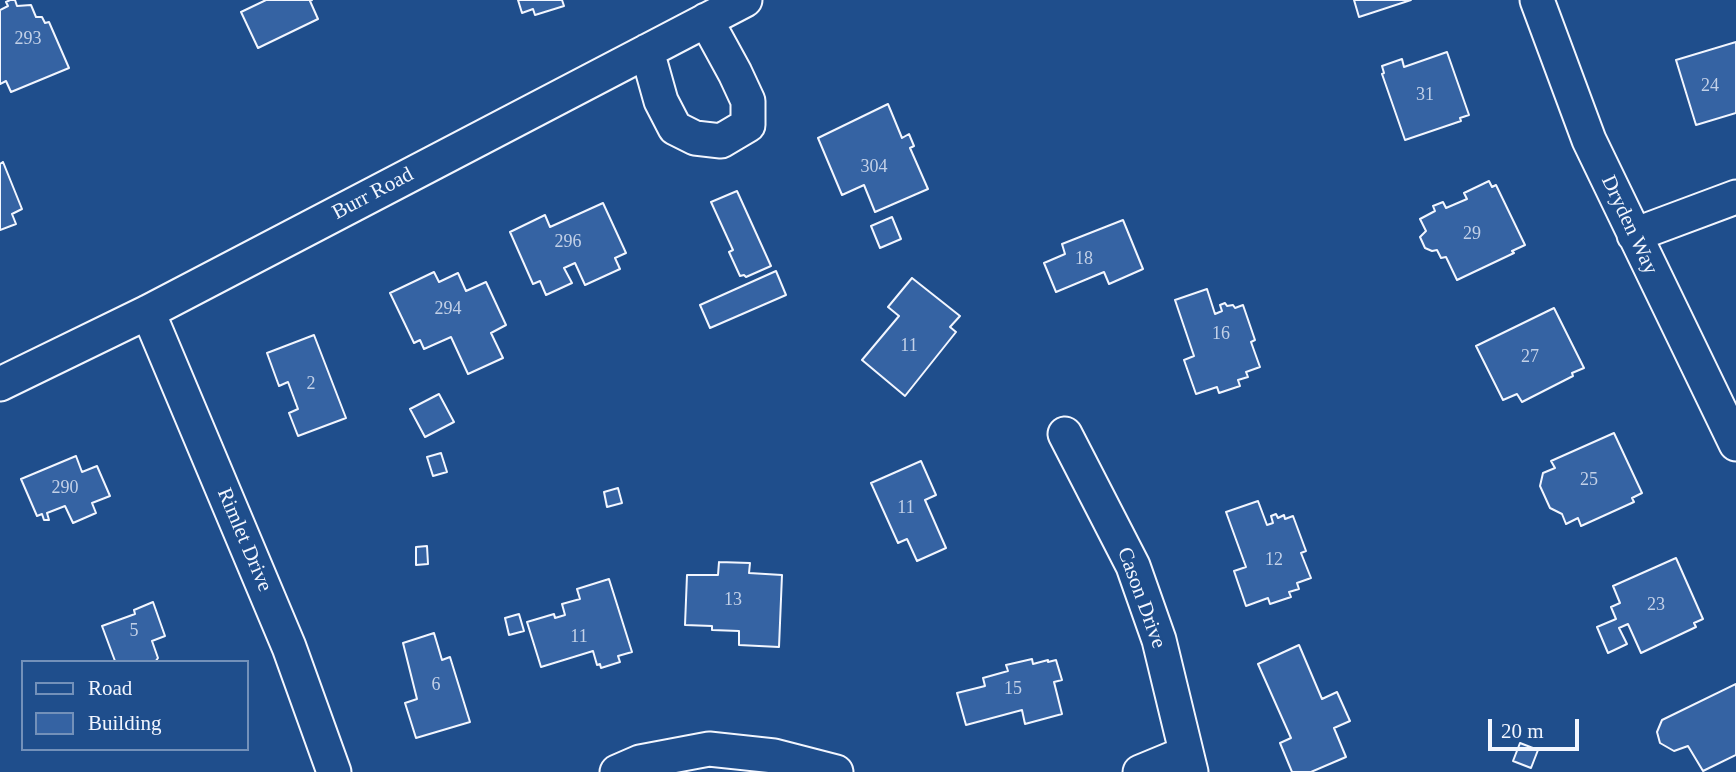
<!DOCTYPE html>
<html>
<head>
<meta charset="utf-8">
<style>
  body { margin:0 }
  #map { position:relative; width:1736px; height:772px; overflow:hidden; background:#1f4e8c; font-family:"Times New Roman",serif }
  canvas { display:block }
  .legend { position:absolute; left:21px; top:660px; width:228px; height:91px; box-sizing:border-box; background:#1f4e8c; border:2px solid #7391ba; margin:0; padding:9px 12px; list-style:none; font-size:21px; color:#f2f6ff }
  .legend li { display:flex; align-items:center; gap:14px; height:35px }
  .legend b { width:35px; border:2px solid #7391ba }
  .scale { position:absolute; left:1488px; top:719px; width:91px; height:32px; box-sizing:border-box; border:4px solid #f2f6ff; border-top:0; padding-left:9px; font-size:21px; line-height:24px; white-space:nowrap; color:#f2f6ff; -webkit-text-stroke:5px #1f4e8c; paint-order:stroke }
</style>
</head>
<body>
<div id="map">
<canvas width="1736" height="772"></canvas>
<ul class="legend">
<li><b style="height:9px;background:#1f4e8c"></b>Road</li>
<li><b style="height:19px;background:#3563a3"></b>Building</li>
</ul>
<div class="scale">20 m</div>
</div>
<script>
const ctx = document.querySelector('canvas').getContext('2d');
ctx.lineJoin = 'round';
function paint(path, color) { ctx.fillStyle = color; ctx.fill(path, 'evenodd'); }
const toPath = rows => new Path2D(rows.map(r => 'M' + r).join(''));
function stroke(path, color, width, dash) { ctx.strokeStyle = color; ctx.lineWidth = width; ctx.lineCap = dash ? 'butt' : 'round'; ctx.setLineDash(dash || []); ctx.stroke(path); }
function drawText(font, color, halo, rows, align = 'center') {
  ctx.font = font + ' "Times New Roman",serif'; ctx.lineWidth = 5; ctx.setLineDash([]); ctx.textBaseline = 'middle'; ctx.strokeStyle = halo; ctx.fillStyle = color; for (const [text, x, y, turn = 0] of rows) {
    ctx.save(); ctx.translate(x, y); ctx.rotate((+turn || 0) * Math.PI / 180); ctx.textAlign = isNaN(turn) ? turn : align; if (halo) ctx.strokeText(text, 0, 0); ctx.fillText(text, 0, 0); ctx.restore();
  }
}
const building = toPath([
  [10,0,15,0,17,6,31,5,36,17,42,17,45,23,49,22,69,68,11,92,6,81,0,84,0,10,8,6,6,2,10,0],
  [266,0,312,0,310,1,318,19,258,48,241,12,266,0],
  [518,0,562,0,564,6,535,15,533,9,522,13,518,0],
  [1354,0,1411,0,1359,17,1354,0],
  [1736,42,1736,113,1696,125,1676,60,1736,42],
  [1447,52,1469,115,1460,118,1461,121,1405,140,1382,74,1384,73,1382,66,1402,59,1404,67,1447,52],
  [888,104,902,138,909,134,914,146,910,148,928,189,875,212,864,185,842,195,818,138,888,104],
  [3,162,22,209,12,214,16,224,0,230,0,164,3,162],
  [1489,181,1492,187,1496,185,1525,245,1512,251,1514,253,1457,280,1446,257,1441,258,1437,250,1432,251,1425,248,1420,237,1426,231,1420,219,1435,211,1433,206,1443,202,1446,208,1467,199,1464,193,1489,181],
  [737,191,771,266,746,277,744,275,740,276,729,252,733,250,711,202,737,191],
  [603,203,626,253,615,258,620,269,585,285,575,263,564,268,572,283,546,295,540,281,533,284,510,232,545,215,550,227,603,203],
  [892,217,901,239,880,248,871,226,892,217],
  [1123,220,1143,269,1109,284,1104,272,1056,292,1044,263,1065,254,1062,244,1123,220],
  [776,271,786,295,710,328,700,305,776,271],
  [434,272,439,282,458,273,466,291,486,282,506,325,491,333,503,358,468,374,451,337,424,349,420,340,414,343,390,293,434,272],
  [912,278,960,316,950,327,956,332,905,396,862,360,899,316,888,307,912,278],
  [1207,289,1215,314,1222,311,1220,305,1225,303,1227,306,1233,305,1235,308,1243,305,1255,340,1251,342,1260,367,1246,372,1248,377,1238,380,1240,386,1219,393,1217,387,1196,394,1184,360,1194,356,1175,300,1207,289],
  [1554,308,1584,368,1572,373,1573,376,1522,402,1517,394,1503,400,1476,346,1554,308],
  [314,335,346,418,298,436,289,413,298,409,288,382,279,386,267,353,314,335],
  [439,394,454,422,425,437,410,409,439,394],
  [1614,433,1642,493,1632,498,1634,502,1581,526,1578,518,1566,524,1562,514,1550,508,1540,486,1543,473,1555,468,1551,461,1614,433],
  [441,453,447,472,433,476,427,457,441,453],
  [76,456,82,472,97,466,110,496,92,503,96,513,73,523,65,506,47,513,49,520,44,520,42,514,37,516,21,479,76,456],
  [921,461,936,495,925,500,946,548,917,561,907,539,898,543,871,483,921,461],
  [618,488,622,503,607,507,604,492,618,488],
  [1258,501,1267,525,1273,523,1271,516,1276,514,1278,518,1284,515,1285,519,1293,516,1306,551,1301,553,1311,578,1297,583,1299,589,1289,592,1291,597,1270,604,1268,598,1246,606,1234,571,1246,567,1226,512,1258,501],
  [427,546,428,564,416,565,416,547,427,546],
  [1676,558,1703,619,1694,623,1696,627,1641,653,1628,624,1619,628,1627,644,1608,653,1597,627,1616,619,1611,607,1620,603,1613,586,1676,558],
  [719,562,750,563,749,573,782,575,779,647,739,645,739,631,712,630,712,626,685,625,687,575,718,575,719,562],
  [609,579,632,652,618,656,620,662,601,668,600,664,597,665,593,651,541,667,527,622,554,614,555,618,565,615,562,604,580,599,577,589,609,579],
  [153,602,165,636,152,641,158,658,155,662,112,662,115,661,102,626,135,614,134,610,153,602],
  [519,614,524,631,509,635,505,618,519,614],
  [434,633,442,660,450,657,470,722,416,738,405,703,417,699,403,643,434,633],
  [1299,645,1322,699,1337,692,1350,721,1334,728,1346,757,1311,772,1292,772,1280,743,1291,738,1258,664,1299,645],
  [1032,659,1033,664,1048,660,1048,662,1056,660,1062,680,1054,682,1062,714,1025,724,1022,710,966,725,957,693,985,686,983,678,1008,671,1006,665,1032,659],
  [1736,684,1736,755,1703,771,1688,746,1674,751,1660,743,1657,732,1662,720,1736,684],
  [1520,743,1538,750,1531,768,1513,761,1520,743]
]);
const minor = toPath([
  [1537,0,1589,140,1736,444],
  [647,51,661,101,675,128,695,138,721,141,748,125,748,101,735,73,706,20],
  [1634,235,1736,197],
  [148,312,289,647,334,772],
  [0,384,148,312,745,0],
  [1065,434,1133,566,1159,640,1191,772],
  [617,772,640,762,709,749,774,756,836,772],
  [1140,772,1186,753]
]);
const numberNames = [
  ["293",28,39],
  ["24",1710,86],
  ["31",1425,95],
  ["304",874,167],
  ["29",1472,234],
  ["296",568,242],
  ["18",1084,259],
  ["294",448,309],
  ["16",1221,334],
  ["11",909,346],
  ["27",1530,357],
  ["2",311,384],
  ["25",1589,480],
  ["290",65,488],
  ["11",906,508],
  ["12",1274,560],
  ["13",733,600],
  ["23",1656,605],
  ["5",134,631],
  ["11",579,637],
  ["6",436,685],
  ["15",1013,689]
];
const streetNames = [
  ["Burr Road",373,194,-28],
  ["Dryden Way",1629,225,65],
  ["Rimlet Drive",244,540,67],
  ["Cason Drive",1141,598,70]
];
paint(building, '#3563a3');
stroke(building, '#f2f6ff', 2);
stroke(minor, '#f2f6ff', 37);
stroke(minor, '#1f4e8c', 33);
drawText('18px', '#c3d1e8', null, numberNames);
drawText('21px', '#f2f6ff', '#1f4e8c', streetNames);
</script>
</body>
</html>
